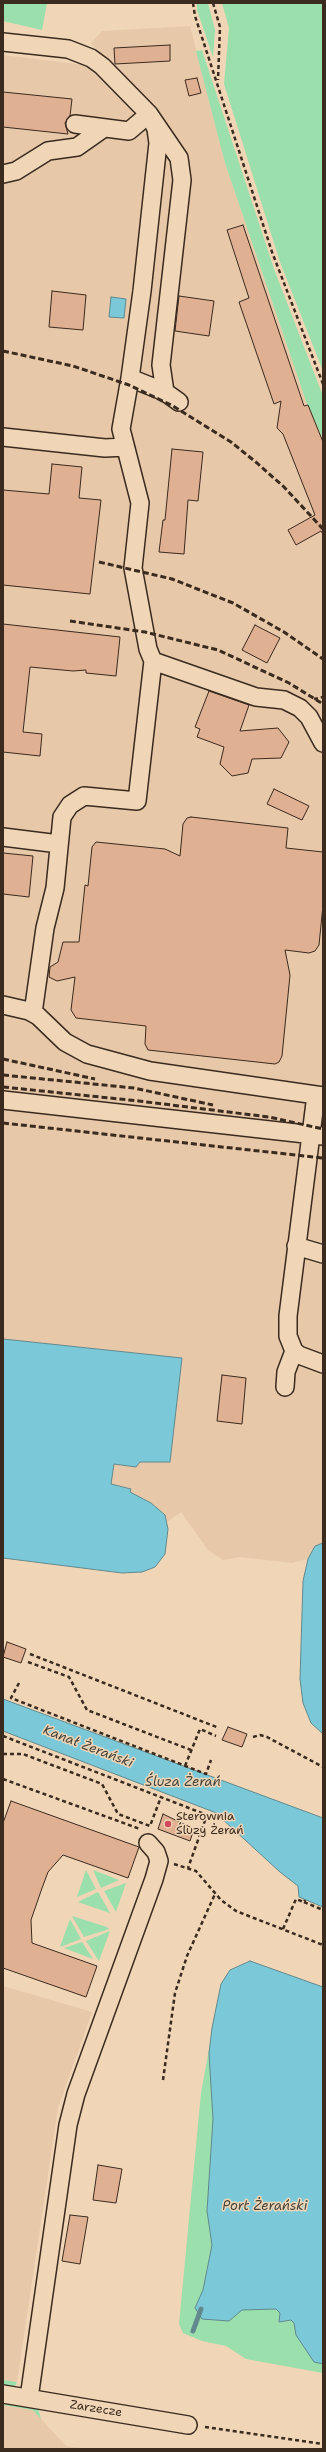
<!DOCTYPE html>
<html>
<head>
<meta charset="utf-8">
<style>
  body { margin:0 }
  #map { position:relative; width:326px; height:2452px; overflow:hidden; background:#f0d6b7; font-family:"Shantell Sans",sans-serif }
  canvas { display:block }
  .frame { position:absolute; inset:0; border:4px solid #3b2a1e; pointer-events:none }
</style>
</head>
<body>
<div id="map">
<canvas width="326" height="2452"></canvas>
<div class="frame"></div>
</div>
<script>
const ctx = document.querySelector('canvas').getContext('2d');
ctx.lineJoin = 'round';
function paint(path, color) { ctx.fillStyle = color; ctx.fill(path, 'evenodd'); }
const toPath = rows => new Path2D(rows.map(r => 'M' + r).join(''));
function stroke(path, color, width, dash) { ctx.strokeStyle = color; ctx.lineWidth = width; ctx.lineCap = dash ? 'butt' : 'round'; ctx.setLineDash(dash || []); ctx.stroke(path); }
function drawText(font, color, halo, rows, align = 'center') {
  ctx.font = font + ' "Shantell Sans",sans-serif'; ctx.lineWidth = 3; ctx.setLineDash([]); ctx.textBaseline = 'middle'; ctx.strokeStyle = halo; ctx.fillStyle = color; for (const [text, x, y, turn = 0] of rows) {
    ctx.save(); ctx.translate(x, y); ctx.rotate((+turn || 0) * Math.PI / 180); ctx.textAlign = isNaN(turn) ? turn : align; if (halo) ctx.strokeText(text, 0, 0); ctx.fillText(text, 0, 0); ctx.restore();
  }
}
const built = toPath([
  [190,26,225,163,307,404,323,439,323,1543,315,1546,308,1559,292,1563,240,1557,223,1560,208,1550,181,1512,167,1522,165,1515,151,1503,130,1492,130,1489,111,1484,113,1464,136,1467,182,1358,3,1339,3,55,77,64,114,64,97,51,91,43,102,31],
  [3,1986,92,2012,58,2108,17,2382,3,2380],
  [3,2405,33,2410,66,2446,87,2449,3,2449]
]);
const green = toPath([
  [3,3,47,3,42,30,3,21],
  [197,3,208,3,215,30,213,57,197,10],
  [222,3,323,3,323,371,280,262,224,84,229,28],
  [202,50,274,269,323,396,323,439,307,404,225,163,196,51],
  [86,1870,96,1889,77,1897],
  [93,1870,119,1880,101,1888],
  [126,1883,116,1912,104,1891],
  [98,1892,110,1913,78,1902],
  [72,1916,107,1927,109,1929,84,1937],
  [70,1919,81,1939,60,1947],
  [110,1931,99,1961,86,1941],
  [82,1942,93,1959,64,1948],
  [230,1970,219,2032,323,2223,323,2373,246,2359,226,2346,202,2341,183,2333,179,2324,201,2093,221,1984],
  [3,2380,17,2382,15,2386,3,2387],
  [3,2401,38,2408,41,2419,33,2410,3,2405]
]);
const water = toPath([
  [111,297,126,299,124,318,109,317,111,297],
  [3,1339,182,1358,170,1462,140,1462,136,1467,114,1464,111,1484,131,1489,130,1492,151,1503,165,1515,168,1529,165,1554,155,1567,142,1572,122,1573,3,1558,3,1339],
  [323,1543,323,1734,311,1723,303,1703,300,1679,303,1581,308,1559,315,1546,323,1543],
  [3,1699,323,1818,323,1907,299,1897,298,1886,280,1872,220,1817,219,1814,3,1731,3,1699],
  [250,1961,323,1987,323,2364,314,2362,296,2335,294,2323,291,2320,279,2322,280,2313,276,2309,242,2310,229,2321,202,2319,195,2308,203,2290,212,2245,207,2211,213,2119,209,2053,212,2028,221,1984,230,1970,250,1961]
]);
const stream = toPath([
  [193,2331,201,2309]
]);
const building = toPath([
  [170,45,170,61,115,64,114,48,170,45],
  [197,78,201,93,189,96,185,80,197,78],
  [3,92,72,99,70,116,65,123,68,134,3,127,3,92],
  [243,225,304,406,308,405,323,442,323,534,321,531,296,545,288,530,315,515,283,434,277,428,281,401,274,404,239,302,249,298,227,230,243,225],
  [52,291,86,295,83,330,49,327,52,291],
  [179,296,214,301,209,336,175,331,179,296],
  [172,449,203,452,198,501,188,500,184,554,159,552,163,520,165,520,172,449],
  [52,464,82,467,79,498,101,500,90,594,3,585,3,490,49,494,52,464],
  [3,624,120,637,116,676,86,673,86,670,73,671,30,667,23,732,42,734,40,756,3,752,3,624],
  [255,625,280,638,267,663,242,650,255,625],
  [209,691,249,705,240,731,278,728,289,742,281,758,252,759,248,773,232,776,220,764,224,747,197,737,200,729,195,727,209,691],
  [274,789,309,806,302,820,267,804,274,789],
  [191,817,288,828,286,848,323,852,323,905,319,945,315,951,309,953,285,950,290,975,282,1056,279,1062,275,1064,148,1050,145,1044,146,1026,76,1018,71,1010,75,977,57,981,49,977,50,967,58,962,63,942,79,942,85,885,88,886,92,847,96,842,165,849,180,856,183,824,187,818,191,817],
  [3,853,33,856,29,897,3,894,3,853],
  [222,1375,246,1378,242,1424,217,1421,222,1375],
  [7,1642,26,1649,21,1663,3,1657,7,1642],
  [228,1727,247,1734,242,1747,222,1740,228,1727],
  [11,1801,139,1847,128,1878,63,1855,48,1872,41,1891,31,1920,32,1943,97,1966,86,1997,3,1968,3,1823,11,1801],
  [163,1814,194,1829,190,1841,158,1829,163,1814],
  [98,2165,122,2169,116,2203,93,2200,98,2165],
  [70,2215,88,2217,80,2264,62,2261,70,2215]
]);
const path = toPath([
  [193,3,195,16,272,252,323,384],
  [213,3,220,27,218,80],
  [314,699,323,697],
  [30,1654,219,1728],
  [28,1662,69,1677,87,1710,191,1750],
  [19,1683,11,1698,206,1774,211,1760],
  [3,1736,207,1815,188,1868],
  [253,1737,260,1735,267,1737,323,1767],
  [3,1754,23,1754,102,1784,118,1814,150,1826,161,1797],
  [185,1766,200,1729,216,1736],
  [3,1779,140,1829],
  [174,1864,196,1871,221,1900,236,1911,323,1945],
  [304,1902,323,1910],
  [283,1929,296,1899,304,1902,305,1900],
  [163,2080,175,1993,187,1956,215,1894],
  [205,2427,323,2444]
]);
const minor = toPath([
  [3,42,68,49,91,58,102,66,149,114,156,129,158,143,142,291,130,378,121,429,140,503,133,568,148,649,153,661,137,801,84,796,70,805,62,817,55,888,45,928,33,1013],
  [75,124,129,131,149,114,179,158,182,180,161,365,165,392],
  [3,174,16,171,48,151,77,147,104,128],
  [130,378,165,392,179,402],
  [3,437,105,448,125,447],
  [153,661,256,697,284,700,300,708,309,717,323,743],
  [3,837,59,844],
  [3,1005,29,1011,38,1016,65,1042,87,1054,150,1071,323,1096],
  [316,1095,288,1316,288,1336,294,1351,299,1355,323,1364],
  [3,1100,323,1136],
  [296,1246,323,1254],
  [285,1387,286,1372,294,1351],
  [3,2394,188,2425],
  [29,2398,68,2125,76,2094,154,1879,159,1861,156,1852,148,1843]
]);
const rail = toPath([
  [3,351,73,366,129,385,173,406,231,442,257,463,284,487,323,529],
  [99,562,172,579,233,603,284,632,323,659],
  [70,621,145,632,218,650,289,683,323,704],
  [3,1059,95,1079],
  [3,1075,134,1088,213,1105],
  [3,1087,139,1101,269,1117,323,1129],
  [3,1123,323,1158]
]);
const markers = [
  [168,1824,4,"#d1495b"]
];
const poiNames = [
  ["Sterownia",176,1817],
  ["Śluzy Żerań",176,1831]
];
const streetNames = [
  ["Zarzecze",96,2409,9]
];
const waterNames = [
  ["Kanał Żerański",88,1747,21],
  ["Śluza Żerań",183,1783],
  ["Port Żerański",265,2207]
];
paint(built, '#e7c8a9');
paint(green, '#9adfac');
paint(water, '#7bc9d8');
stroke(water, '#61898e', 1);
stroke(stream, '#61898e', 5);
paint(building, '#dfb192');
stroke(building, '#3b2a1e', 1);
stroke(minor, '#3b2a1e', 20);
stroke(path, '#3b2a1e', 2.5, [4, 3]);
stroke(minor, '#f0d6b7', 17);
stroke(rail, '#3b2a1e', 3, [6, 3]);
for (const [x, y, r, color] of markers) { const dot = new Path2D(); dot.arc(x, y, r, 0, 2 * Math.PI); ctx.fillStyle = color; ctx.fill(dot); stroke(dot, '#f0d6b7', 1.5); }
drawText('12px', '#3b2a1e', '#f0d6b7', poiNames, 'left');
drawText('12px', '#3b2a1e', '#f0d6b7', streetNames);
drawText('italic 13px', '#45423a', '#f0d6b7', waterNames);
</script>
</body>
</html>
